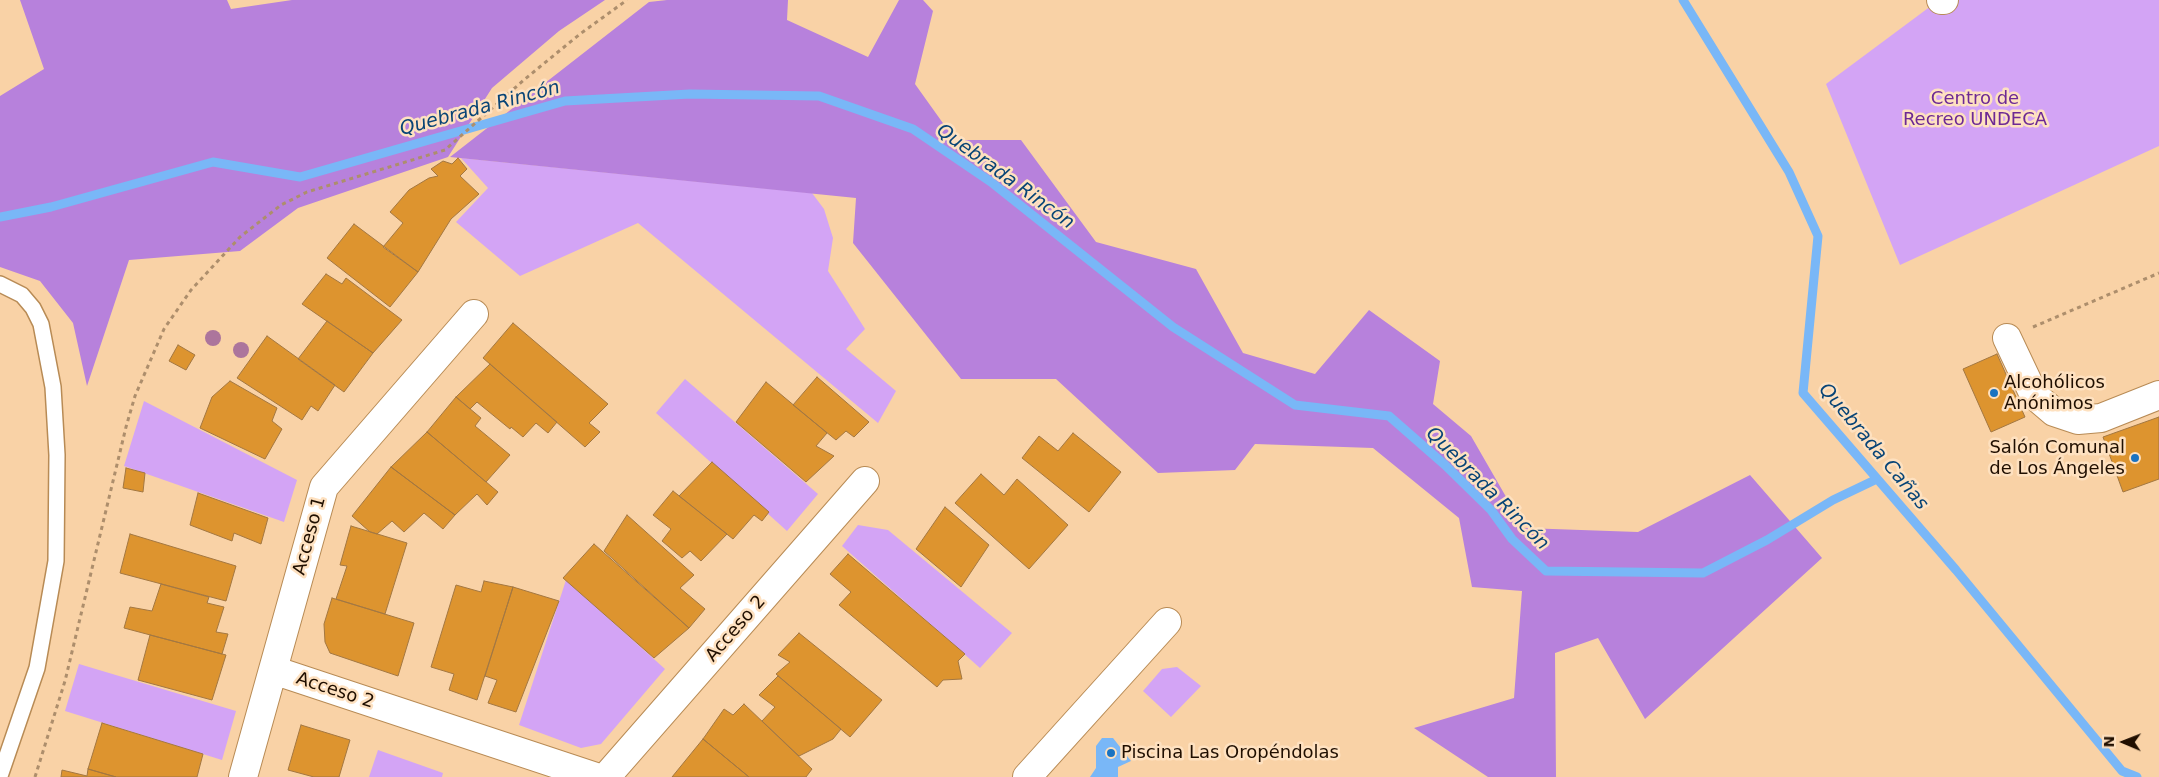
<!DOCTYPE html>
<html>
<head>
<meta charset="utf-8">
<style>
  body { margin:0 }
  #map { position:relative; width:2159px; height:777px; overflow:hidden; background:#f9d2a6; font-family:"DejaVu Sans",sans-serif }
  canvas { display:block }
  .north { position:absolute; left:2099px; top:717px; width:50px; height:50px; -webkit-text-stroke:4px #fee1c0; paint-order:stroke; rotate:271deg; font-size:14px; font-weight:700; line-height:20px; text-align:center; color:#200f00 }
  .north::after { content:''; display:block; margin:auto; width:18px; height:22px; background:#200f00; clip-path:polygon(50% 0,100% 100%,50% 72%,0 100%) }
</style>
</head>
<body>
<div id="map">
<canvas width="2159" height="777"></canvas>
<div class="north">N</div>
</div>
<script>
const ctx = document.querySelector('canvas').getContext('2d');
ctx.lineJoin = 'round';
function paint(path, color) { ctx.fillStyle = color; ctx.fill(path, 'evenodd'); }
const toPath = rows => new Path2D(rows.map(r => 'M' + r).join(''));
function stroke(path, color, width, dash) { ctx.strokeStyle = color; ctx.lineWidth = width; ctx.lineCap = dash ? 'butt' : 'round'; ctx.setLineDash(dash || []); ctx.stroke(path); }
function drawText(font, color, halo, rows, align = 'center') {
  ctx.font = font + ' "DejaVu Sans",sans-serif'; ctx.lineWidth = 5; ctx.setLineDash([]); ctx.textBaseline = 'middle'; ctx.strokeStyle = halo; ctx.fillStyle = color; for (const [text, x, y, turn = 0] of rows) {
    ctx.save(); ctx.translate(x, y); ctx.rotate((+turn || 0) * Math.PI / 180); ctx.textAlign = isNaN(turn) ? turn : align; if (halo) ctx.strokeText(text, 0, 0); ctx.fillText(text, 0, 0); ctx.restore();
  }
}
const green = toPath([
  [1939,0,2159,0,2159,146,1900,265,1826,84],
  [461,158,812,193,824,209,833,238,828,271,865,329,846,349,896,391,878,423,638,223,520,276,456,222,488,188],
  [685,379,818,494,787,531,656,413],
  [144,401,297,480,284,522,124,466],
  [858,525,888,530,1012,633,980,668,842,546],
  [566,580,665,669,601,744,581,748,519,725],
  [79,664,236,711,222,760,65,711],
  [1177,667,1201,686,1171,717,1143,691,1162,669],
  [378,750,443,773,442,777,369,777]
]);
const forest = toPath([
  [20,0,227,0,231,9,292,0,605,0,559,31,492,88,448,157,298,208,240,251,129,260,87,386,73,323,40,281,0,267,0,96,44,69],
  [667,0,788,0,787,20,868,57,899,0,923,0,933,11,915,84,955,140,1021,140,1096,242,1196,269,1243,353,1315,374,1369,310,1440,361,1433,404,1471,436,1524,528,1638,532,1750,475,1822,558,1645,719,1598,638,1555,653,1556,777,1488,777,1414,728,1514,698,1522,591,1472,587,1459,518,1373,448,1255,444,1235,470,1158,473,1056,379,961,379,853,243,856,198,450,157,649,2]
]);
const water = toPath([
  [1102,738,1113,738,1131,761,1118,767,1118,777,1090,777,1096,768,1096,746]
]);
const stream = toPath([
  [1683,0,1789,172,1818,236,1803,393,1956,570,2122,771,2137,777],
  [0,217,51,207,213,162,300,177,565,101,690,94,819,96,913,129,991,182,1173,327,1295,405,1389,416,1445,465,1491,510,1512,539,1546,571,1703,573,1767,540,1833,500,1877,479]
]);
const building = toPath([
  [458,158,467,169,460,176,479,194,451,219,418,272,383,247,403,223,390,212,409,190,429,178,438,176,431,169,443,161,452,164,458,158],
  [354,224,418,272,390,307,327,258,354,224],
  [326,274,342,284,346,278,402,320,373,353,302,304,326,274],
  [327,321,373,353,344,392,298,359,327,321],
  [513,323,608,404,589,423,600,432,585,447,483,358,513,323],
  [267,336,335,385,318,411,311,406,302,420,237,378,267,336],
  [178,345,195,355,186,370,169,361,178,345],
  [1997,354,2025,417,1991,432,1963,369,1997,354],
  [490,364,557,422,548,433,536,423,523,437,511,427,510,429,477,402,470,409,456,397,490,364],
  [817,377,869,422,854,437,846,431,836,440,793,405,817,377],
  [230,381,277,408,272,421,282,429,265,459,200,428,212,397,230,381],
  [766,382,827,433,816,446,834,456,806,482,736,422,766,382],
  [456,397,481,418,475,426,510,455,486,482,427,432,456,397],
  [2159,417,2159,479,2123,492,2103,437,2159,417],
  [427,432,498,492,487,505,477,494,455,515,391,467,427,432],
  [1073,433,1121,472,1089,512,1022,458,1039,436,1058,451,1073,433],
  [712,462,769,512,762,521,754,515,733,539,679,496,712,462],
  [391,467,455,515,443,529,424,513,404,532,392,521,377,534,370,532,352,516,391,467],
  [126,468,145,473,143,492,123,488,126,468],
  [981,474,1004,495,1017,479,1068,525,1029,569,955,503,981,474],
  [673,491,727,534,701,561,690,551,682,558,662,541,671,529,653,515,673,491],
  [198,493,268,518,261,544,234,533,232,541,190,525,198,493],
  [945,507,989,545,961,587,916,549,945,507],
  [627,515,694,575,680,588,705,609,689,628,604,551,627,515],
  [351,526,407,543,385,614,336,599,347,566,340,565,351,526],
  [130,534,236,566,226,601,120,573,130,534],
  [594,544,689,628,654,658,563,578,594,544],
  [848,554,965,654,958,661,962,679,943,680,937,687,839,605,851,592,830,574,848,554],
  [484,581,513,587,477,700,449,690,454,674,431,667,456,585,481,592,484,581],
  [161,584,209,597,207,603,224,607,216,632,228,634,222,654,124,628,130,607,152,611,161,584],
  [513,587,559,601,516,712,488,703,497,680,485,676,513,587],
  [332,598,414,623,398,676,330,653,325,642,324,624,332,598],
  [799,633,882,700,850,737,776,674,790,662,778,655,799,633],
  [150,635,226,655,212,700,138,680,150,635],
  [778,676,841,729,833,739,799,756,762,721,775,707,759,695,778,676],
  [744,704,812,769,806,777,749,777,703,739,724,709,733,715,744,704],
  [102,723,203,754,197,777,116,777,88,769,102,723],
  [301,725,350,740,339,777,314,777,288,770,301,725],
  [703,739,749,777,672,777,703,739],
  [88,769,116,777,61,777,62,770,87,776,88,769]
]);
const path = toPath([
  [2033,327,2159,273],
  [35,777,65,681,126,427,135,396,164,329,191,290,240,237,281,205,307,192,445,150,525,79,580,34,627,0]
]);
const service = toPath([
  [0,284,22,295,33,308,41,324,53,387,57,455,56,561,37,668,0,776]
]);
const minor = toPath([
  [1941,0,1944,0],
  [2007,338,2034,395,2054,412,2078,420,2101,418,2159,395],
  [273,670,596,777],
  [243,777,324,487,474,314],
  [606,777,865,481],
  [1027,777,1167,622]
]);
const trees = [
  [213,338],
  [241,350]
];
const markers = [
  [1994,393,5,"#1a73c1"],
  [2135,458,5,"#1a73c1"],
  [1111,753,5,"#1a73c1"]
];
const parkNames = [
  ["Centro de",1975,99],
  ["Recreo UNDECA",1975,120]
];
const poiNames = [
  ["Alcohólicos",2004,383],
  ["Anónimos",2004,404],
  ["Salón Comunal",2125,448,"right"],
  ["de Los Ángeles",2125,469,"right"],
  ["Piscina Las Oropéndolas",1121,753]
];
const streetNames = [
  ["Acceso 1",310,536,-75],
  ["Acceso 2",736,629,-49],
  ["Acceso 2",335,691,18]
];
const waterNames = [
  ["Quebrada Rincón",480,109,-15],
  ["Quebrada Rincón",1005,177,36],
  ["Quebrada Cañas",1873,447,50],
  ["Quebrada Rincón",1487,489,45]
];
paint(green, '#d3a4f5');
paint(forest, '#b781dc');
paint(water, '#79b7f7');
stroke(stream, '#79b7f7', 9);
paint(building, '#dd942f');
stroke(building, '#a37741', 1);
stroke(service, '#b88b55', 18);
stroke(minor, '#b88b55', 30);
stroke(path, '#ad8e6c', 3, [4, 4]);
stroke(service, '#fff', 15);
stroke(minor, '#fff', 28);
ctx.fillStyle = '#ac759c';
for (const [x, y] of trees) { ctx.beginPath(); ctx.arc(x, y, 8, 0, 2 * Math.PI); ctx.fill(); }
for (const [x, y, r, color] of markers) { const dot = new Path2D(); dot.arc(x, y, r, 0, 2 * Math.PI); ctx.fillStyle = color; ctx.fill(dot); stroke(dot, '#fee1c0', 2); }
drawText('18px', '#6d2994', '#fee1c0', parkNames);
drawText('18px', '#200f00', '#fee1c0', poiNames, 'left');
drawText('18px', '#200f00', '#fee1c0', streetNames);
drawText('italic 19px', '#084476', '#fee1c0', waterNames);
</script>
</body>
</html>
